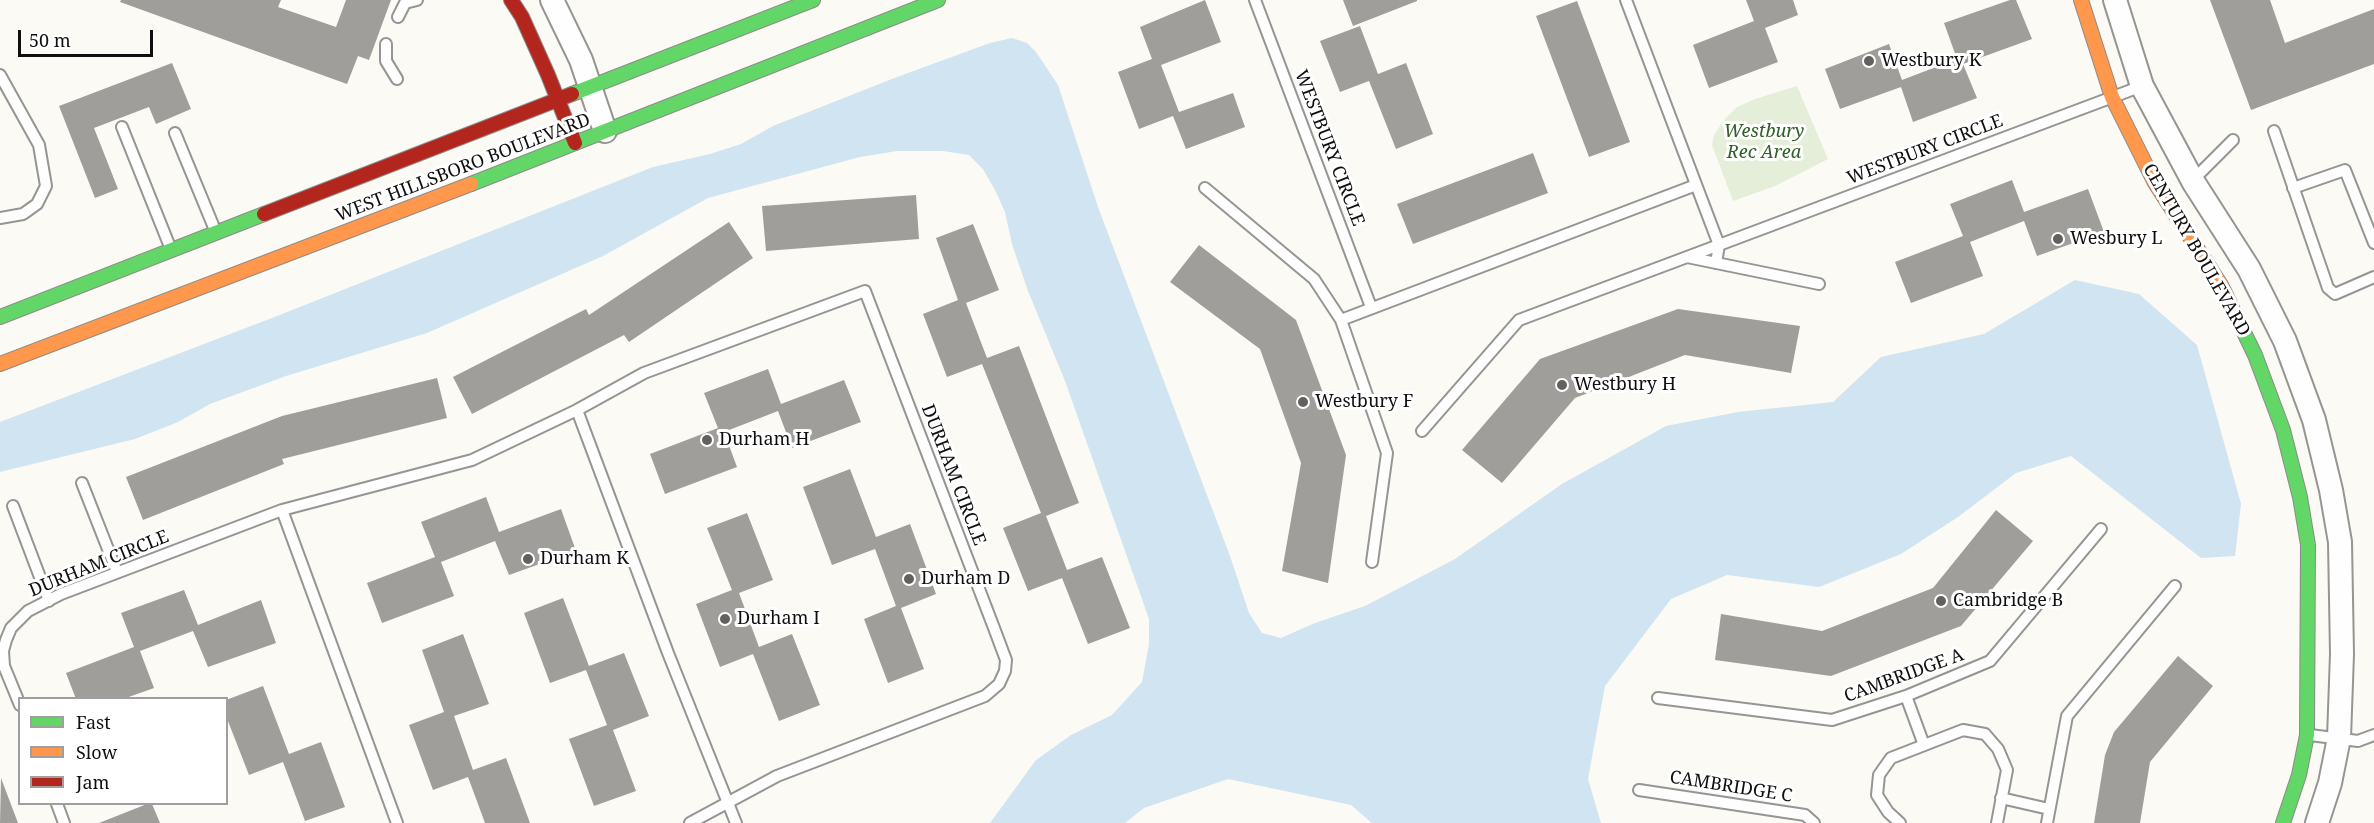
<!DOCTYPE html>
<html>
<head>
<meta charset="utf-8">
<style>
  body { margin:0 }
  #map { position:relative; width:2374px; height:823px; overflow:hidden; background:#fbfaf5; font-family:"Noto Serif",serif }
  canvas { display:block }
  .legend { position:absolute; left:18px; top:697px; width:210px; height:108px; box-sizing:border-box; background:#fff; border:2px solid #9f9f9f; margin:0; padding:8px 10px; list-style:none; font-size:18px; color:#0f0f0f }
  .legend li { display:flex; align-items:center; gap:12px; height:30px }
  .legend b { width:30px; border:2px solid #9f9f9f }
  .scale { position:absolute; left:18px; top:30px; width:135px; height:27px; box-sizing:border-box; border:3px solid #0f0f0f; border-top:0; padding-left:8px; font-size:18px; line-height:21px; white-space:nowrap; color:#0f0f0f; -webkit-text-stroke:4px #fff; paint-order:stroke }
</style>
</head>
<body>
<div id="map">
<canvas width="2374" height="823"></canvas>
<ul class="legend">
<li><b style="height:8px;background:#63d668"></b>Fast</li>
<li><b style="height:8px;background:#ff974d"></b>Slow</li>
<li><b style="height:8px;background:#b3261e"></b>Jam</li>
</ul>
<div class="scale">50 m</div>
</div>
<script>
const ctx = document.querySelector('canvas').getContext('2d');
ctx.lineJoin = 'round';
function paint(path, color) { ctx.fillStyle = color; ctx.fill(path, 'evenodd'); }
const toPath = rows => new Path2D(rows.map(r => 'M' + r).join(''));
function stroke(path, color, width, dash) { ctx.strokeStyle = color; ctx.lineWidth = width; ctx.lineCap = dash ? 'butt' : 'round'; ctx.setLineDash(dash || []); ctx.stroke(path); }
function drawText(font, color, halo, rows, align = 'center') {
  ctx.font = font + ' "Noto Serif",serif'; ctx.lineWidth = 6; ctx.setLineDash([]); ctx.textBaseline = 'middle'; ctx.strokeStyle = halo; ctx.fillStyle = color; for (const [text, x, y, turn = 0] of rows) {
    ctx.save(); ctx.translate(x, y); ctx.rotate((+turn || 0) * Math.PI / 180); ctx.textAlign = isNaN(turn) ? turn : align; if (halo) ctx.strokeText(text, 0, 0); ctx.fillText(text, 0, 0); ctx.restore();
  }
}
const green = toPath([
  [1797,86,1828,159,1775,186,1733,201,1712,145,1714,135,1724,120,1737,107,1755,99]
]);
const water = toPath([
  [1012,38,1027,43,1036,52,1058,85,1098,207,1230,556,1249,613,1262,633,1281,638,1315,623,1365,606,1455,559,1562,484,1666,426,1738,412,1833,402,1881,357,1984,334,2075,280,2139,294,2197,345,2241,504,2235,556,2201,558,2071,456,2016,473,1958,517,1901,554,1819,587,1727,575,1671,599,1605,686,1588,779,1601,823,1372,823,1351,805,1228,779,1144,808,1125,823,990,823,1036,760,1071,735,1112,715,1142,682,1149,644,1149,619,1065,381,1028,291,1012,244,1005,212,995,190,983,169,969,155,943,151,897,151,860,157,708,198,603,256,427,333,286,376,210,404,178,422,135,439,0,472,0,422,272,318,653,167,710,154,741,144,773,126,897,77,990,43]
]);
const building = toPath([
  [121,0,281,0,278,7,336,27,346,0,391,0,369,60,358,56,347,84,120,2],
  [1205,0,1221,42,1161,65,1179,112,1233,93,1245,127,1186,149,1173,116,1139,129,1118,72,1152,59,1140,27],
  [1343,0,1417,0,1417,1,1353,26],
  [1746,0,1793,0,1798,15,1765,28,1778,62,1709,88,1693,45,1754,21],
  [2010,0,2016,0,2032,39,1963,64,1977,98,1913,122,1901,87,1840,109,1825,69,1889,44,1902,80,1957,59,1944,23],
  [2210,0,2270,0,2285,43,2374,9,2374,64,2251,110],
  [1577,1,1630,142,1589,157,1536,16],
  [1360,26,1378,74,1406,63,1433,134,1396,149,1369,81,1340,92,1320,41],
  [172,63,191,109,156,124,149,107,94,128,118,189,95,198,59,106],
  [1533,153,1548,193,1413,244,1397,204],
  [2012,180,2024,212,2088,189,2104,232,2037,256,2024,221,1970,242,1983,276,1911,303,1895,262,1963,236,1950,204],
  [916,195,919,239,766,251,762,206],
  [729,222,753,258,629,342,624,335,472,414,453,377,586,309,589,315],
  [973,224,999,290,966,303,987,358,1019,346,1079,503,1046,516,1067,570,1102,557,1130,628,1088,644,1062,578,1028,591,1003,528,1041,513,982,364,947,377,923,314,958,300,936,238],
  [1199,245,1296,320,1346,455,1328,583,1282,571,1301,463,1260,349,1170,282],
  [1678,309,1800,326,1791,373,1685,355,1575,398,1502,483,1462,450,1540,359],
  [768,369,781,404,844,380,861,422,792,448,778,411,724,432,737,467,665,494,650,454,718,428,704,393],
  [437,378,447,418,282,459,284,464,143,520,126,477,282,416],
  [850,469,876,537,910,524,936,594,901,608,924,669,888,683,864,619,896,606,875,549,832,565,803,487],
  [486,497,499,532,561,509,576,551,509,575,495,541,441,562,454,596,382,623,367,583,435,557,421,522],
  [1996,510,2033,541,1961,626,1831,676,1715,660,1721,614,1822,631,1933,588],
  [747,513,773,580,739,593,759,647,792,634,820,705,779,721,753,654,720,667,696,604,732,590,707,528],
  [184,590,198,625,261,600,276,643,208,667,193,631,140,651,154,688,123,699,76,699,66,673,134,647,121,613],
  [563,598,589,666,624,653,649,716,613,730,636,791,594,806,569,739,607,725,586,670,550,683,524,613],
  [463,634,489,704,454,716,473,770,506,758,530,823,485,823,468,777,433,790,409,725,444,712,422,650],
  [2178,656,2213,686,2150,762,2140,823,2094,823,2105,755,2114,732],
  [263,686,289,754,321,742,345,807,305,821,283,762,249,775,226,716,226,700],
  [1,778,18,823,0,823],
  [147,804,152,804,160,823,99,823]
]);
const lane = toPath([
  [1255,0,1371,307],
  [1626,0,1719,245,1716,263],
  [398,17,405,3,417,0],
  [386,44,386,61,397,79],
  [0,75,39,145,46,186,37,204,23,214,0,218],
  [122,127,170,247],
  [2274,131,2328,288,2335,294,2374,277],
  [175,133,215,230],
  [2192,181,2233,140],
  [1205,188,1314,279,1341,320,1387,453,1372,562],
  [2293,188,2345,170,2374,243],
  [1687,257,2142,86],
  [1341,320,1696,185],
  [577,410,668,653,736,823],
  [1422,431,1519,320,1687,257,1819,284],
  [82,483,117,572],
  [13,506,49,601],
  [282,510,397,823],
  [1906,696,1924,745],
  [1658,698,1832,720,1906,696,1990,661,2101,529],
  [20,705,4,666,3,651,6,640,11,628,28,611,61,594,282,510,472,460,577,410,644,373,865,291,994,628,1006,660,1005,671,999,684,985,696,777,776,690,823],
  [2310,735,2358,741,2374,735],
  [1639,790,1805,815,1814,823],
  [2001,798,2049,809],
  [57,804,64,823],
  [1900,823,1888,812,1877,795,1879,775,1891,758,1963,730,1985,734,1998,749,2007,770,1997,823],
  [2047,823,2067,716,2175,586]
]);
const street = toPath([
  [552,0,581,60,605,131],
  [2115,0,2142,86,2194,183,2249,269,2285,341,2314,420,2331,490,2340,542,2342,654,2339,738,2330,783,2317,823]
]);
const fast = toPath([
  [572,94,813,0],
  [471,184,938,0],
  [2235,314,2255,355,2283,430,2300,497,2308,545,2307,735,2299,775,2283,823],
  [0,317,264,214]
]);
const slow = toPath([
  [2081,0,2112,97,2155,183,2221,285,2235,314],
  [0,364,471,184]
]);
const jam = toPath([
  [511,0,522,17,548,75,575,143],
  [264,214,572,94]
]);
const markers = [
  [1869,61,6,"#626160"],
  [2058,239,6,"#626160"],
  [1562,385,6,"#626160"],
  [1303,402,6,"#626160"],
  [707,440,6,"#626160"],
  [528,559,6,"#626160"],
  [909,579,6,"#626160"],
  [1941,601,6,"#626160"],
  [725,619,6,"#626160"]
];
const poiNames = [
  ["Westbury K",1881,61],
  ["Wesbury L",2070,239],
  ["Westbury H",1574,385],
  ["Westbury F",1315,402],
  ["Durham H",719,440],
  ["Durham K",540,559],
  ["Durham D",921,579],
  ["Cambridge B",1953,601],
  ["Durham I",737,619]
];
const parkNames = [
  ["Westbury",1764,132],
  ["Rec Area",1764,153]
];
const streetNames = [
  ["WESTBURY CIRCLE",1329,148,69],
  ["WESTBURY CIRCLE",1925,150,-21],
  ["WEST HILLSBORO BOULEVARD",463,168,-21],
  ["CENTURY BOULEVARD",2196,250,60],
  ["DURHAM CIRCLE",953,475,69],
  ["DURHAM CIRCLE",99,564,-22],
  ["CAMBRIDGE A",1904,676,-20],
  ["CAMBRIDGE C",1731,787,9]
];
paint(green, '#e4eed8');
paint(water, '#d0e4f1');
paint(building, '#9f9e9a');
stroke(lane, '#959593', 14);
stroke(street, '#959593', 26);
stroke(fast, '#8c8b89', 16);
stroke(slow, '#8c8b89', 16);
stroke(jam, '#8c8b89', 16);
stroke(lane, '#fefefe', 10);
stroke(street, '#fefefe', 22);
stroke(fast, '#63d668', 14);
stroke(slow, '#ff974d', 14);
stroke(jam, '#b3261e', 14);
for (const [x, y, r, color] of markers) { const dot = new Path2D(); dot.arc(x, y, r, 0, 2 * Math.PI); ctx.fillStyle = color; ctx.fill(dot); stroke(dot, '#fff', 2); }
drawText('18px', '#0f0f0f', '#fff', poiNames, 'left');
drawText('italic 18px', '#2f6027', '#fff', parkNames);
drawText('18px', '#0f0f0f', '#fff', streetNames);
</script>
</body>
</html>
